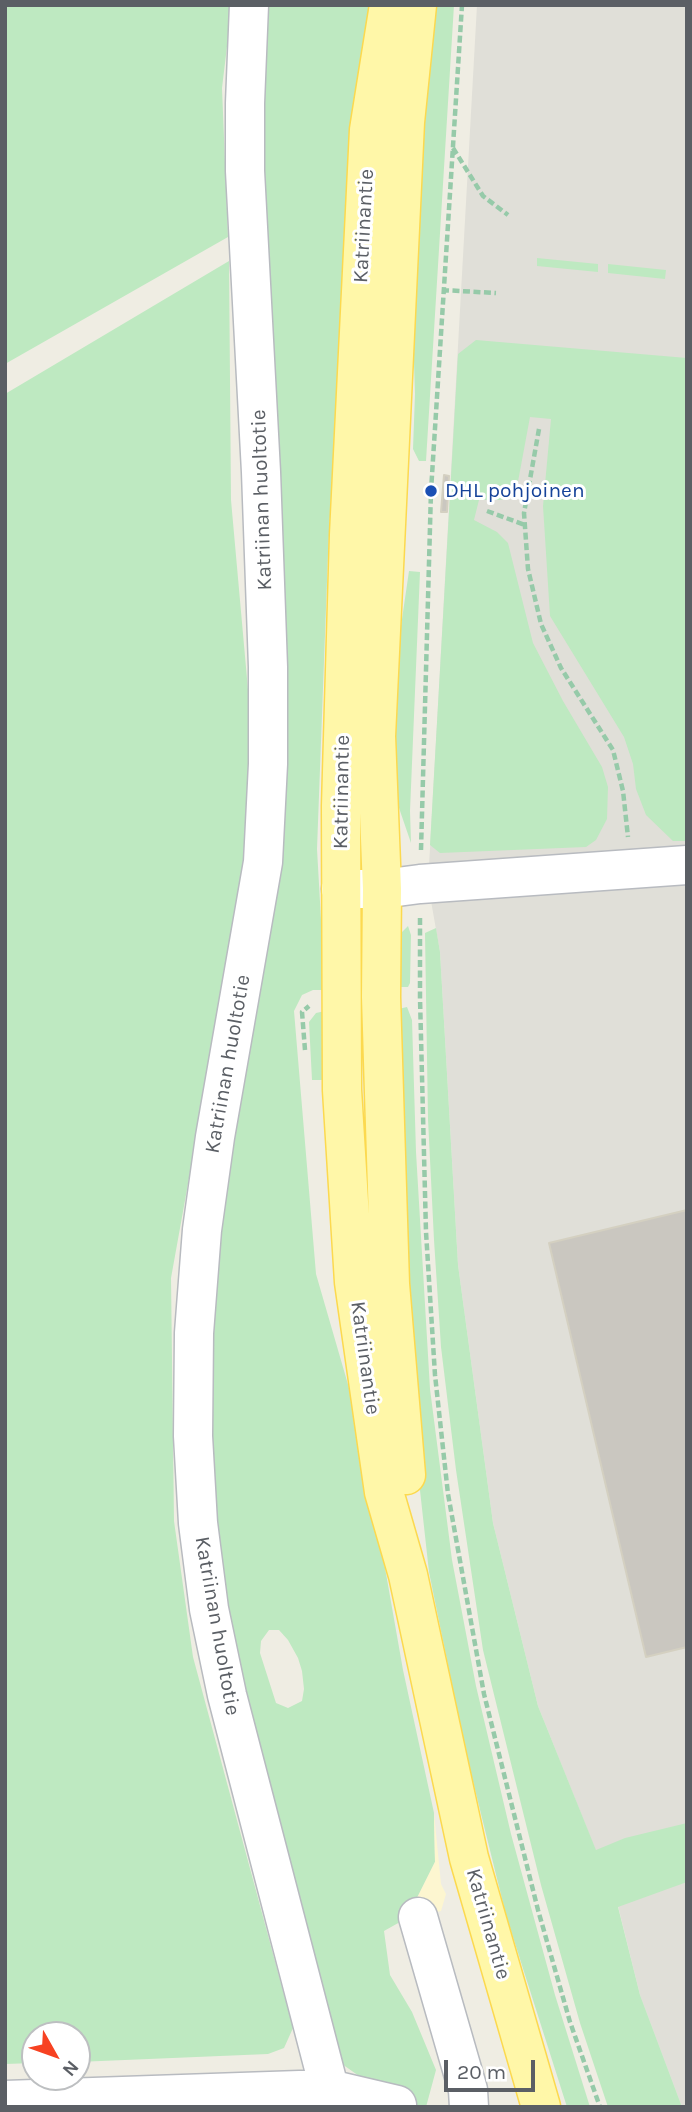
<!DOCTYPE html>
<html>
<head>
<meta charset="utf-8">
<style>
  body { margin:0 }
  #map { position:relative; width:692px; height:2112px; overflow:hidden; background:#efede3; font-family:Karla,sans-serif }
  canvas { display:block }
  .frame { position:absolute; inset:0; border:7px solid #5b5f65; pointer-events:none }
  .north { position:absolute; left:21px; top:2021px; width:70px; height:70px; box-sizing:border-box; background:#fff; border:2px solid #bdbfc1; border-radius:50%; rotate:130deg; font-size:19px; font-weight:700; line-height:28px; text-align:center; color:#5b5f65 }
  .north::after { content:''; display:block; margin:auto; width:24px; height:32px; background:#f74222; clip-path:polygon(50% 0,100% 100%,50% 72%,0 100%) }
  .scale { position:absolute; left:444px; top:2060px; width:91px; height:32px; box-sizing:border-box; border:4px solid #5b5f65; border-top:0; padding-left:9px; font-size:21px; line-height:24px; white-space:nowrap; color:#5b5f65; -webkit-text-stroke:5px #fff; paint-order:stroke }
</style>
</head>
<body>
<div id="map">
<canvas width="692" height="2112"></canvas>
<div class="frame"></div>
<div class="north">N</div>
<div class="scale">20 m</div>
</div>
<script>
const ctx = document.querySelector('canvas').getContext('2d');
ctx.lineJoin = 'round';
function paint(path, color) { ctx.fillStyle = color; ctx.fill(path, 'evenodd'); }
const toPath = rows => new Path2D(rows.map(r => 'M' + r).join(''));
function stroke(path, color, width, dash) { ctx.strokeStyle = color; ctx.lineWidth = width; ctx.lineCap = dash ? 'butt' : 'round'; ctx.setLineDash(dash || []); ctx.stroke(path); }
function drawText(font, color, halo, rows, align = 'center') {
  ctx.font = font + ' Karla,sans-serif'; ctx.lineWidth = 6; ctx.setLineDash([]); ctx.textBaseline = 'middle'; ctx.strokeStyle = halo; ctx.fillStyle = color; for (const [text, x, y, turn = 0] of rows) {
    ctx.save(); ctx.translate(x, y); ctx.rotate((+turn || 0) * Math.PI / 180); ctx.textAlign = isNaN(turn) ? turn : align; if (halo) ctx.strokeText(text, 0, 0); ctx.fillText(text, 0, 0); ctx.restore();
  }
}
const industrial = toPath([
  [477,5,687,5,687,2107,682,2107,640,1995,618,1906,538,1706,493,1523,458,1265,440,952,428,884]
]);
const green = toPath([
  [5,5,232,5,222,88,228,237,5,364],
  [267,5,378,5,361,133,338,362,328,554,317,849,325,990,313,990,302,995,294,1011,316,1274,360,1426,403,1670,434,1813,435,1862,418,1896,400,1922,384,1931,390,1975,412,2012,436,2070,426,2107,409,2107,407,2093,359,2076,342,2064,273,1807,225,1601,211,1490,208,1371,224,1187,278,885,285,821,287,757,261,114],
  [269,1630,279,1630,288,1640,298,1658,302,1671,304,1689,302,1701,288,1708,276,1703,260,1653,261,1641],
  [428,5,454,5,426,461,419,461,413,449,415,394,413,331],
  [537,258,598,264,598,272,537,266],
  [229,261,231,500,250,712,248,816,244,873,171,1278,174,1521,193,1657,293,2028,284,2048,268,2054,77,2062,77,2035,35,2035,35,2063,5,2064,5,394],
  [608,264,666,270,665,279,608,273],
  [476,340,687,358,687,841,673,841,646,815,636,789,633,764,624,737,550,616,543,506,551,419,530,417,517,487,508,498,500,500,479,500,474,520,497,532,508,543,533,643,563,701,602,767,608,787,607,819,596,840,586,847,440,853,430,845,458,354],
  [409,571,420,572,410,811,411,843,398,805,389,759,394,674],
  [408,926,411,935,410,983,408,987,397,987,398,936],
  [436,928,440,952,458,1265,493,1523,538,1706,596,1850,625,1838,687,1823,687,1882,618,1907,640,1995,682,2107,608,2107,580,2023,541,1885,483,1650,456,1470,441,1347,434,1240,428,1119,425,933],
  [407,1007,412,1020,416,1152,430,1389,452,1560,476,1686,511,1834,555,1995,590,2107,567,2107,506,1915,465,1749,429,1572,415,1445,394,1010],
  [325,1011,323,1080,312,1080,309,1022,316,1013]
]);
const sand = toPath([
  [434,1813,441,1884,446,1894,441,1911,400,1922,418,1896,435,1862]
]);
const building = toPath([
  [444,475,449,476,447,512,441,512,444,475],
  [687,1210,687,1647,646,1657,549,1243,687,1210]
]);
const path = toPath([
  [453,148,483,196,508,215],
  [442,290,496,293],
  [539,429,524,513,528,569,541,624,561,668,613,750,623,791,628,837],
  [487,511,525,525],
  [421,850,431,491,462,5],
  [420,918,420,998,426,1232,435,1375,448,1494,484,1694,538,1910,570,2022,600,2107],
  [305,1050,302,1012,309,1006]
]);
const minor = toPath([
  [249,5,245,103,245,171,261,472,268,667,268,764,263,862,215,1137,202,1230,194,1333,193,1436,198,1523,209,1609,227,1695,334,2107],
  [341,889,382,889,420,884,687,865],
  [418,1917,468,2090,469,2107],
  [5,2100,329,2089,397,2105]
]);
const major = toPath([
  [389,5,369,130,349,535,341,806,342,1090,354,1282,384,1492,408,1575,469,1858,541,2107],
  [406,1475,390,1284,381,997,382,889,376,736,405,122,417,5]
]);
const markers = [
  [431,491,7,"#1a4fb4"]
];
const streetNames = [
  ["Katriinantie",364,226,-87],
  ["Katriinan huoltotie",262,500,-92],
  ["Katriinantie",342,792,-89],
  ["Katriinan huoltotie",228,1064,-80],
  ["Katriinantie",365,1358,82],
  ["Katriinan huoltotie",217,1626,80],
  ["Katriinantie",488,1924,74]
];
const transitNames = [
  ["DHL pohjoinen",445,491]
];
paint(industrial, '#e0dfd8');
paint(green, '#bee9c1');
paint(sand, '#fdf6d0');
paint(building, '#cac7c0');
stroke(building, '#d4d0c1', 2);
stroke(minor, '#b8bbc0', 41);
stroke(major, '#fcd94f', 41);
stroke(path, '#96caa9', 4.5, [7, 3.5]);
stroke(minor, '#fff', 38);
stroke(major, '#fff7a8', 38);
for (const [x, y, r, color] of markers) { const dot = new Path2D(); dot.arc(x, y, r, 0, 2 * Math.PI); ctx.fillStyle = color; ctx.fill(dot); stroke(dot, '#fff', 2.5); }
drawText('21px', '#5b5f65', '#fff', streetNames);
drawText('21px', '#164399', '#fff', transitNames, 'left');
</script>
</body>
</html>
